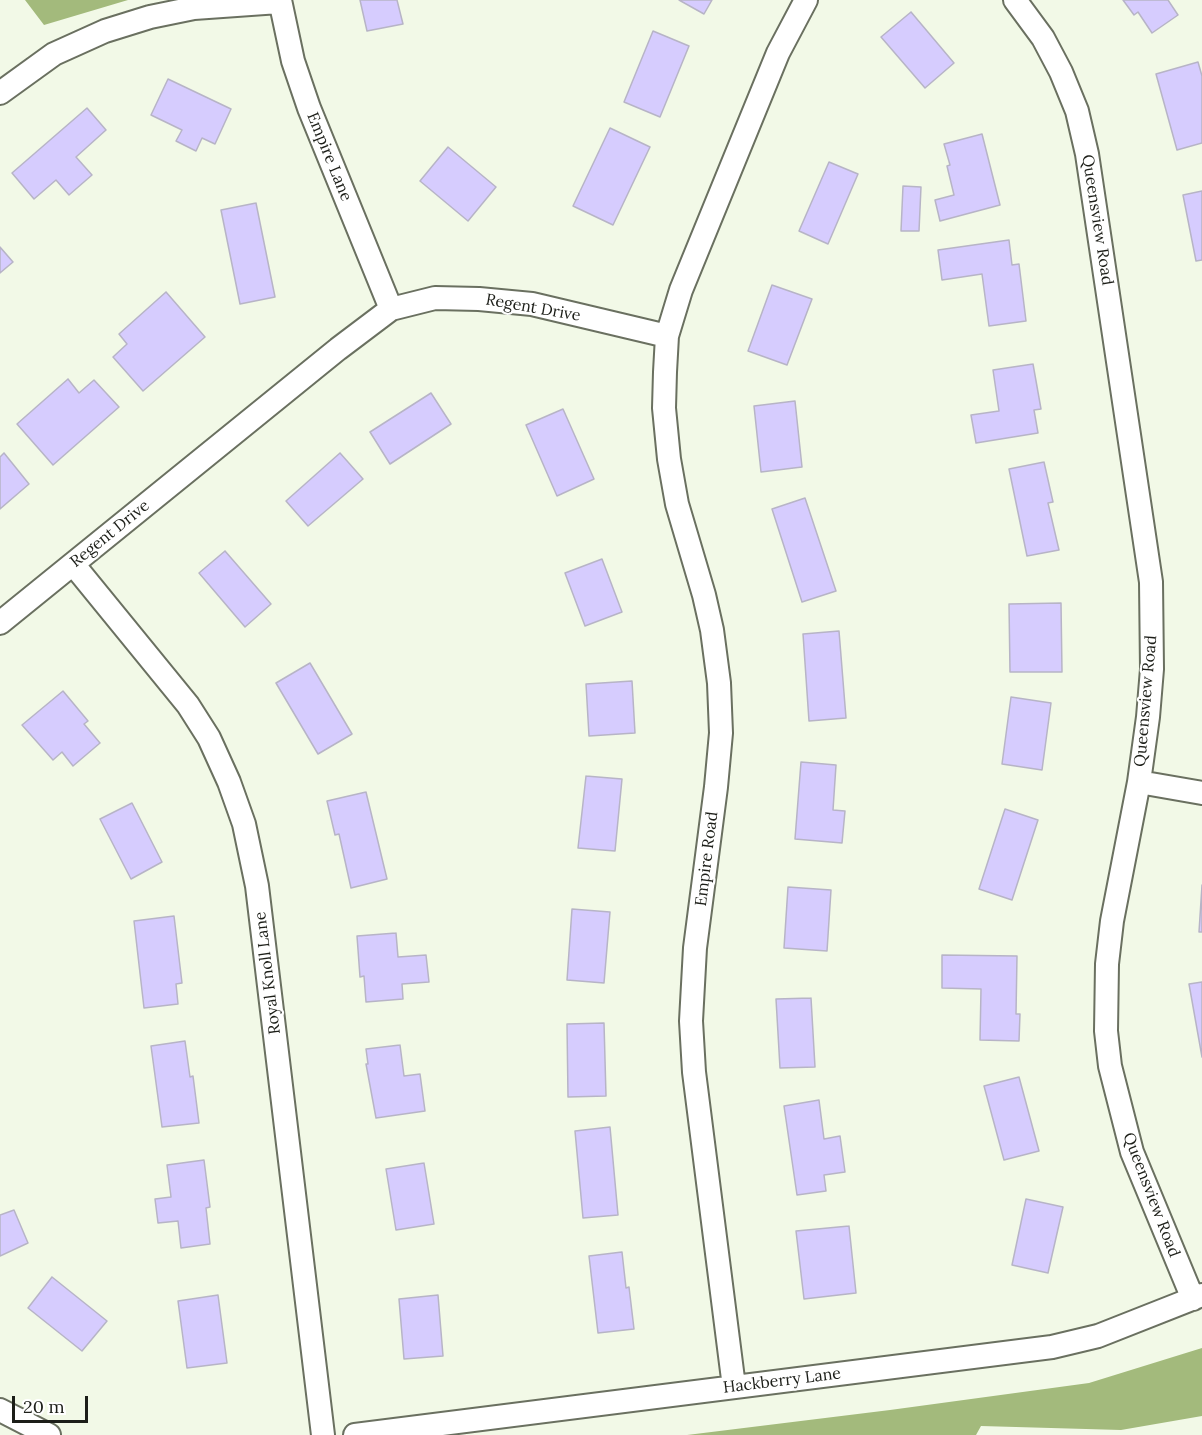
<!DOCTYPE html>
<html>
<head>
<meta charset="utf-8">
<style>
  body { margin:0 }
  #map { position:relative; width:1202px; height:1435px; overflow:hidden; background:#f2f9e7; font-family:Lora,serif }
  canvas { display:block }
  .scale { position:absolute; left:12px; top:1396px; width:76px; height:27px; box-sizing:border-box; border:3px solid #1c1e18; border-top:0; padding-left:8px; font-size:18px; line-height:21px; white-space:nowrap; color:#1c1e18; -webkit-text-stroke:4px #fff; paint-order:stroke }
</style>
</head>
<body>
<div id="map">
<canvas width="1202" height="1435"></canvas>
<div class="scale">20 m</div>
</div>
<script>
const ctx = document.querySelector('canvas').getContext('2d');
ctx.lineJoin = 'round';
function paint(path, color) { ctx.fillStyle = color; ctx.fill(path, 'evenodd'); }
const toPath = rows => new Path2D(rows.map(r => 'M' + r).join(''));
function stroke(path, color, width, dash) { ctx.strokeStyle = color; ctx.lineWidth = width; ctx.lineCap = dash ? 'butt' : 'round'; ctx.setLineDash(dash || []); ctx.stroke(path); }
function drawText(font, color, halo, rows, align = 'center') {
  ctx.font = font + ' Lora,serif'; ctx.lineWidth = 4.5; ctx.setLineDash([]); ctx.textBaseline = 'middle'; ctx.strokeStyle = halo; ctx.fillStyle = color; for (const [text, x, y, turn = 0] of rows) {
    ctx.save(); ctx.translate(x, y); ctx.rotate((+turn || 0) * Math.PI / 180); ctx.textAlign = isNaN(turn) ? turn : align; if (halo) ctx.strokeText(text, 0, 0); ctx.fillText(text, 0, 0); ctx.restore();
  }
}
const forest = toPath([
  [25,0,128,0,44,25],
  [1202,1348,1202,1416,1121,1430,981,1426,976,1435,687,1435,890,1410,1089,1383]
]);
const building = toPath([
  [360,0,397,0,403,24,367,31,360,0],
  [679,0,712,0,704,14,679,0],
  [1123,0,1168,0,1178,15,1152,33,1138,12,1134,15,1123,0],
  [911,12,954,63,925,88,881,37,911,12],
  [653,31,689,46,660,117,624,102,653,31],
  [1198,62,1202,76,1202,143,1177,150,1156,74,1198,62],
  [168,79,231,109,215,144,202,138,196,151,176,141,182,130,151,115,168,79],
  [87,108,106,130,76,157,92,175,69,195,56,180,34,199,12,173,87,108],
  [610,128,650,147,613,225,573,206,610,128],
  [982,134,1000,205,940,221,935,200,954,195,947,166,950,165,944,144,982,134],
  [448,147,496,187,468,221,420,181,448,147],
  [829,162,858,174,828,244,799,231,829,162],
  [903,186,921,187,919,231,901,231,903,186],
  [1202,191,1202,260,1196,261,1183,195,1202,191],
  [256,203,275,297,240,304,221,210,256,203],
  [1009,240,1012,265,1019,264,1026,321,989,326,982,274,942,280,938,250,1009,240],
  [0,247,13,262,0,273,0,247],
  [772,285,812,299,787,365,748,351,772,285],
  [166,292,205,337,143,391,113,357,127,344,119,334,166,292],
  [1033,364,1041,409,1034,410,1038,433,976,443,971,415,999,411,993,370,1033,364],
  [68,379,79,393,94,380,119,407,53,465,17,424,68,379],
  [431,393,451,424,390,464,370,432,431,393],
  [795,401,802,467,761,472,754,406,795,401],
  [563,409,594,479,557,496,526,425,563,409],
  [4,453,29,484,0,509,0,457,4,453],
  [340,453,363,479,308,526,286,501,340,453],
  [1044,462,1053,502,1048,503,1059,550,1027,556,1009,469,1044,462],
  [805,498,836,591,802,602,772,509,805,498],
  [225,551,271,604,245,627,199,573,225,551],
  [602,559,622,612,585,626,565,573,602,559],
  [1061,603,1062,672,1010,672,1009,604,1061,603],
  [839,631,846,718,809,721,803,634,839,631],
  [310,663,352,734,318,754,276,683,310,663],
  [632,681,635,733,589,736,586,684,632,681],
  [63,691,88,721,84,724,100,743,73,766,62,752,53,760,22,725,63,691],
  [1011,697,1051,703,1042,770,1002,764,1011,697],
  [801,762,836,765,833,810,845,811,842,843,795,839,801,762],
  [586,776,622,779,615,851,578,848,586,776],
  [366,792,387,879,351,888,339,834,335,835,327,801,366,792],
  [132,803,162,862,131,879,100,819,132,803],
  [1005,809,1038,820,1012,900,979,889,1005,809],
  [1202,885,1202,932,1199,932,1202,885],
  [788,887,831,890,827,951,784,948,788,887],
  [572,909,610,912,604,983,567,980,572,909],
  [174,916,182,983,176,984,178,1004,144,1008,134,921,174,916],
  [396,933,398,957,426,955,429,982,402,984,403,999,366,1002,364,976,360,977,357,936,396,933],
  [942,955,1017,956,1016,1014,1020,1014,1019,1041,980,1040,981,989,942,988,942,955],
  [1202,982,1202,1057,1189,984,1202,982],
  [811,998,815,1067,780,1068,776,999,811,998],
  [604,1023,606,1096,568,1097,567,1024,604,1023],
  [185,1041,190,1077,193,1076,199,1123,162,1127,151,1046,185,1041],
  [400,1045,404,1076,420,1074,425,1111,376,1118,366,1064,368,1064,366,1049,400,1045],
  [1019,1077,1039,1151,1004,1160,984,1086,1019,1077],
  [819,1100,824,1139,840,1136,845,1172,824,1175,826,1191,797,1195,784,1106,819,1100],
  [610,1127,618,1215,583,1218,575,1131,610,1127],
  [204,1160,210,1207,206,1208,210,1244,181,1248,178,1221,158,1223,155,1199,171,1197,167,1165,204,1160],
  [424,1163,434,1224,396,1230,386,1169,424,1163],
  [1026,1199,1063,1207,1048,1273,1012,1265,1026,1199],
  [14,1210,28,1243,0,1256,0,1215,14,1210],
  [849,1226,856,1293,804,1299,796,1231,849,1226],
  [622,1252,626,1288,629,1287,634,1329,598,1333,589,1256,622,1252],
  [52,1277,107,1321,82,1351,28,1308,52,1277],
  [218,1295,227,1363,187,1368,178,1301,218,1295],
  [438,1295,443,1356,404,1359,399,1299,438,1295]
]);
const minor = toPath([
  [280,0,293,61,309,108,391,309],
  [1015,0,1043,38,1061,72,1077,111,1087,154,1151,582,1152,669,1148,717,1139,782,1112,921,1107,964,1106,1031,1110,1066,1132,1152,1193,1299],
  [0,93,54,54,105,31,150,17,194,8,279,2],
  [73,564,188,705,209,738,229,782,244,824,257,886,323,1435],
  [0,623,338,349,391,309,435,298,479,299,532,304,667,336],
  [1139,782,1202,793],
  [734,1387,694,1072,691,1021,695,948,716,787,721,733,719,683,712,630,704,595,677,504,669,459,664,408,665,372,667,336,681,290,778,53,806,0],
  [0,1410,49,1435],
  [355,1435,1052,1347,1098,1336,1202,1295]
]);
const streetNames = [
  ["Empire Lane",329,157,68],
  ["Queensview Road",1097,220,81],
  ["Regent Drive",533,308,10],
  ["Regent Drive",110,534,-39],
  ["Queensview Road",1146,701,-85],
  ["Empire Road",707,859,-83],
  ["Royal Knoll Lane",268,973,-97],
  ["Queensview Road",1151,1195,69],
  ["Hackberry Lane",782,1381,-7]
];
paint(forest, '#a3ba7c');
paint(building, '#d6ccfe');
stroke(building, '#b7b4c6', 1.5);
stroke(minor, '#6a7060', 26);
stroke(minor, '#fff', 22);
drawText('16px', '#1c1e18', '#fff', streetNames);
</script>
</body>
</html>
